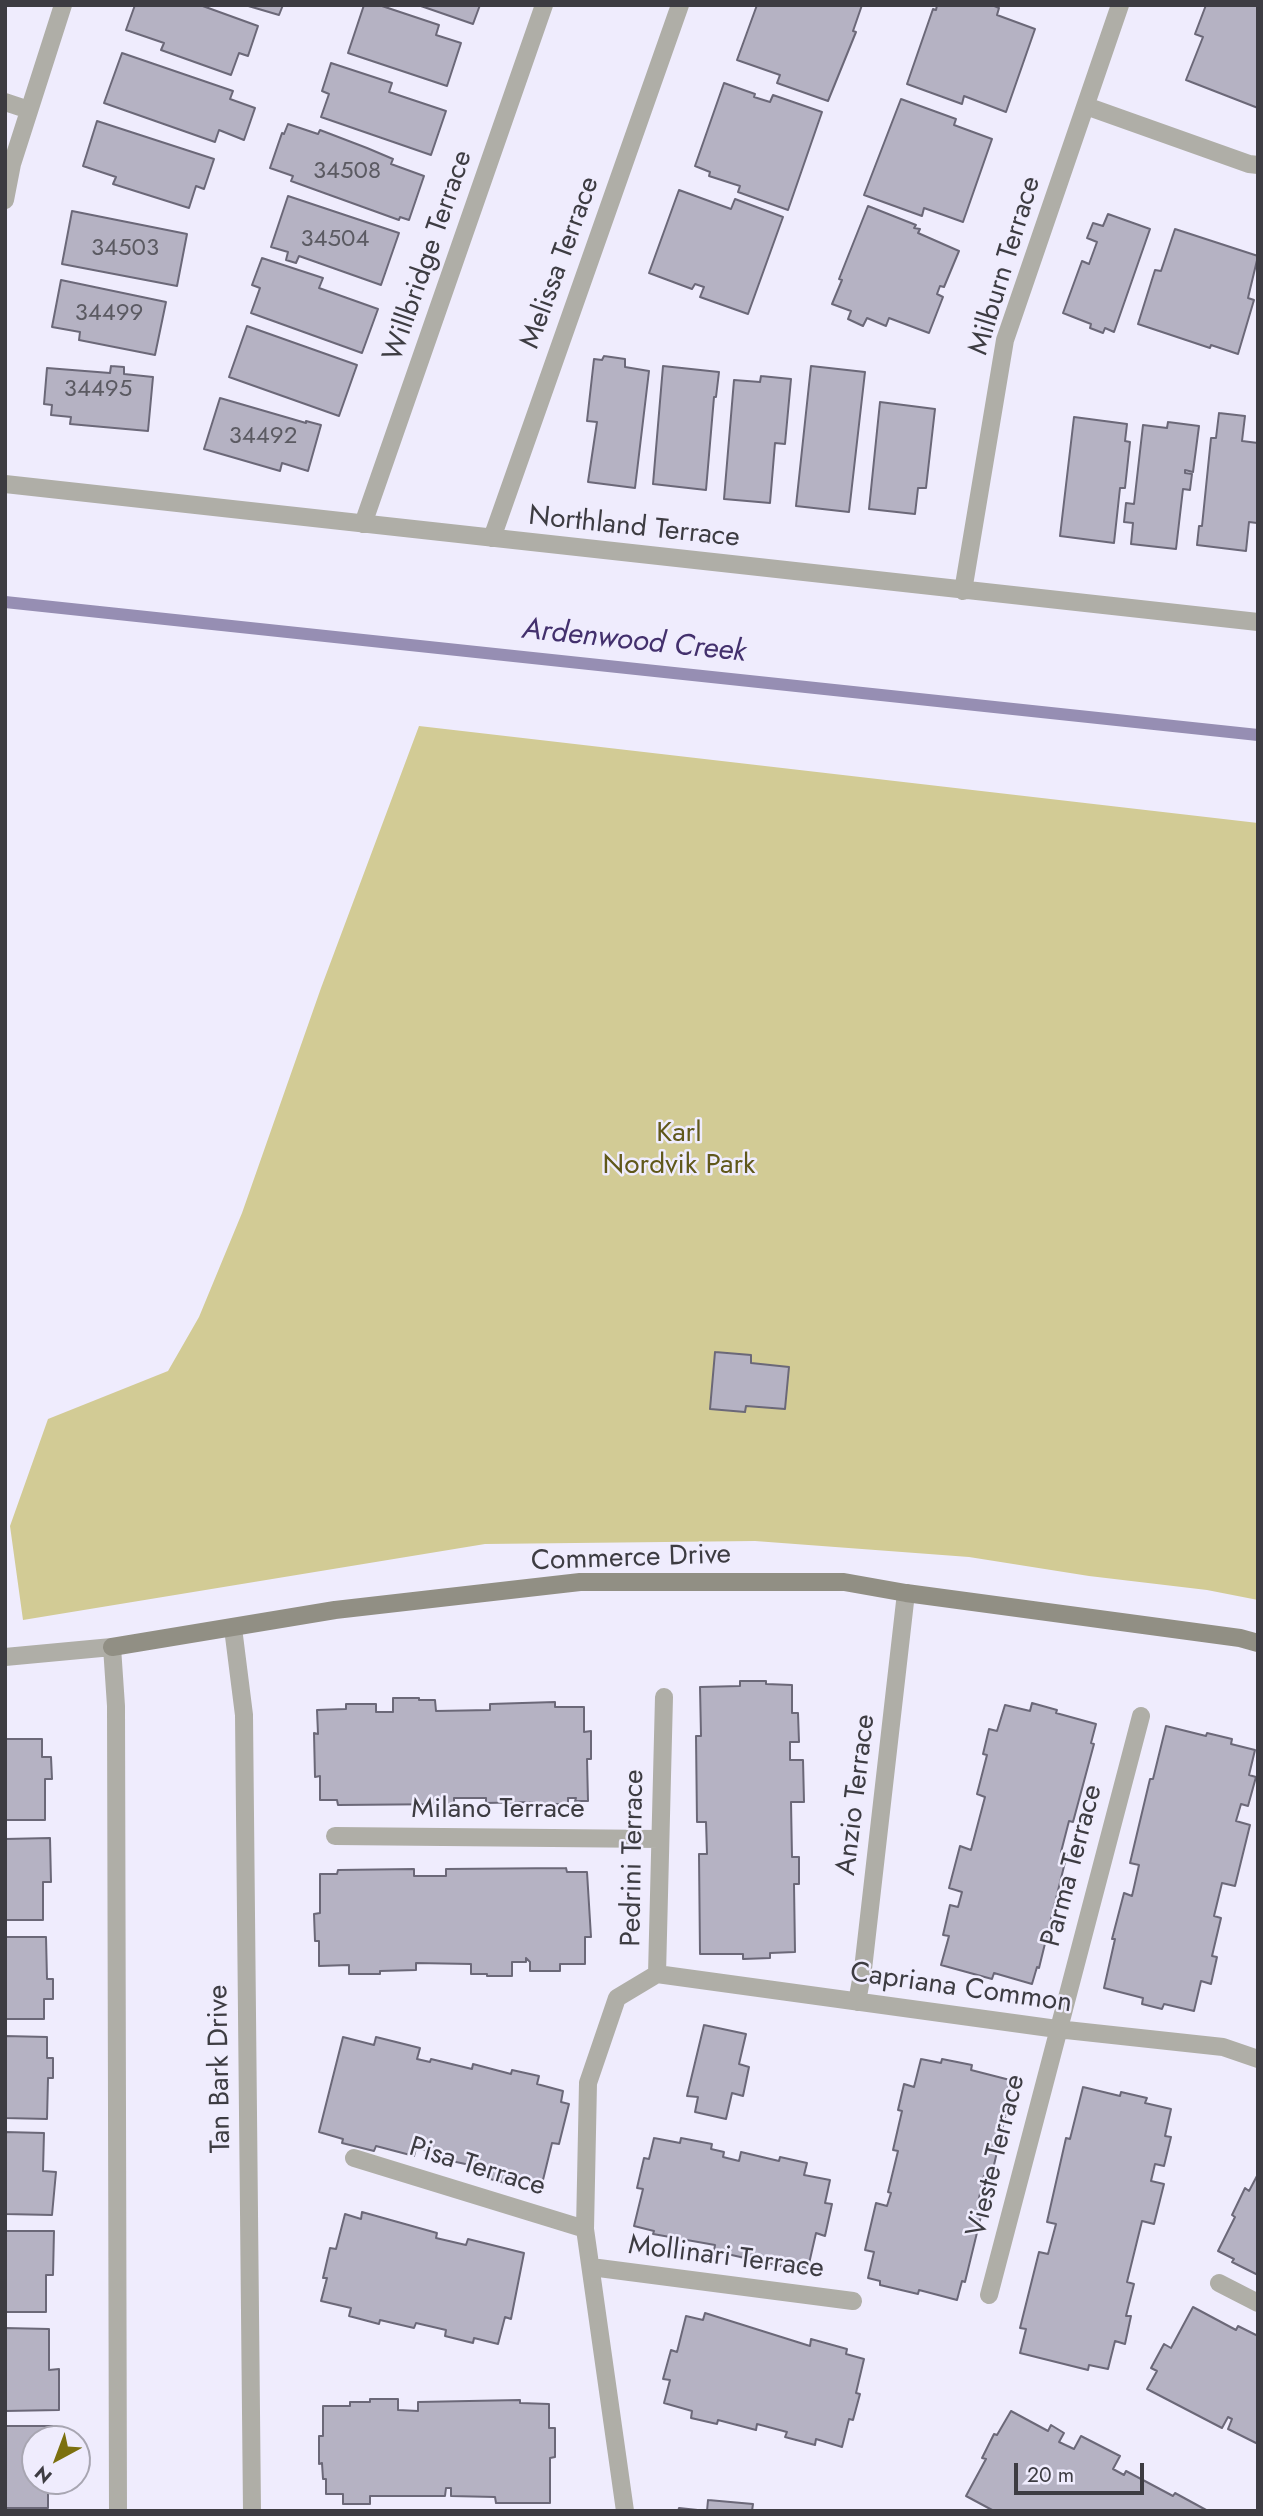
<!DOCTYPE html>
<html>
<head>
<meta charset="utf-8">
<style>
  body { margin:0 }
  #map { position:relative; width:1263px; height:2516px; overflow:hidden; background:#efecfd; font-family:Jost,sans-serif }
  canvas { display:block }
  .frame { position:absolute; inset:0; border:7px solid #3d3c42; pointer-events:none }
  .north { position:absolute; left:21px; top:2425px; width:70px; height:70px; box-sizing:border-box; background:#efecfd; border:2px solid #a8a6b2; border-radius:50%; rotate:221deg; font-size:19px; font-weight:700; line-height:28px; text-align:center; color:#3d3c42 }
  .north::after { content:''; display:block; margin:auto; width:24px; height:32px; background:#7c700f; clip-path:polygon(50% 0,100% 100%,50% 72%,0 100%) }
  .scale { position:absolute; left:1014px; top:2463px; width:130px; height:32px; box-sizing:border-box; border:4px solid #3d3c42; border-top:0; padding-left:9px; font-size:21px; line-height:24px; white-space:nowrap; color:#3d3c42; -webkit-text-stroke:5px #efecfd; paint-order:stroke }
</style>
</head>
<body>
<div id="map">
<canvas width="1263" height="2516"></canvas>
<div class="frame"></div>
<div class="north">N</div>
<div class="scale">20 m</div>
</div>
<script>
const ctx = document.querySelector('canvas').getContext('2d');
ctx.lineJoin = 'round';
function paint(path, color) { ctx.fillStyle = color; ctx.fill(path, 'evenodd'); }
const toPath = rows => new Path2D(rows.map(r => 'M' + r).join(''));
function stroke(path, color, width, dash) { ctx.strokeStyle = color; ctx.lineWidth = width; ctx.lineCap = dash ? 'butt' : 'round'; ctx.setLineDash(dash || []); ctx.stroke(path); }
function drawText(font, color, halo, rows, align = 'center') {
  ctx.font = font + ' Jost,sans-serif'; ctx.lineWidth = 5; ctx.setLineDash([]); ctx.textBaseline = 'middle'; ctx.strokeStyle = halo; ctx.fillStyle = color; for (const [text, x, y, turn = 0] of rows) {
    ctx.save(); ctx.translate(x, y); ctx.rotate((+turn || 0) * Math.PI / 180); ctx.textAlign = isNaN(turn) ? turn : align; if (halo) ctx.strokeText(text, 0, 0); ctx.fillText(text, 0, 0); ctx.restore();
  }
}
const green = toPath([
  [419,726,1258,823,1258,1600,1207,1590,1089,1576,969,1557,755,1541,485,1544,23,1620,10,1526,48,1419,168,1371,199,1317,242,1213,321,988]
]);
const stream = toPath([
  [5,602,1258,735]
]);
const building = toPath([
  [135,5,200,5,258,26,248,56,239,53,231,75,161,50,164,43,126,30,135,5],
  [245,5,283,5,279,15,245,5],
  [364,5,379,5,439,25,436,35,461,43,447,86,348,53,364,5],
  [418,5,480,5,473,24,418,5],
  [757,5,862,5,853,31,856,32,828,101,777,83,780,75,737,60,757,5],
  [937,5,992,5,999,8,997,15,1035,29,1006,112,964,96,962,104,907,84,933,9,936,10,937,5],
  [1206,5,1258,5,1258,108,1186,80,1203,37,1195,34,1206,5],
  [122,53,233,91,230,99,255,108,244,140,219,130,215,142,104,103,122,53],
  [331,63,392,83,389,92,446,111,431,155,321,117,329,94,322,91,331,63],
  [724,83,755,94,754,97,770,102,773,95,822,112,788,210,738,192,740,186,709,176,710,172,695,166,724,83],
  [901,99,956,119,954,125,992,139,963,222,924,208,922,216,864,195,901,99],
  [97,121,214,159,204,189,196,186,189,208,113,184,116,177,83,166,97,121],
  [288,124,318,134,320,130,367,148,393,159,391,164,424,176,409,220,400,217,399,220,291,181,293,176,270,168,282,133,284,134,288,124],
  [679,190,731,209,735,199,783,217,748,314,700,297,704,287,695,284,692,289,649,273,679,190],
  [288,196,399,233,381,285,299,256,296,263,286,260,288,252,271,247,288,196],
  [868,206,916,225,914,228,920,229,918,233,959,251,944,287,940,286,937,294,943,297,929,333,889,318,886,326,867,318,863,326,848,319,851,311,832,304,842,280,839,279,868,206],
  [72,211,187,234,177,286,62,264,72,211],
  [1108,214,1150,229,1114,332,1105,328,1103,333,1090,328,1091,324,1063,313,1082,261,1089,264,1097,242,1087,238,1093,223,1103,226,1108,214],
  [1175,229,1258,256,1248,298,1254,300,1238,354,1211,345,1210,348,1138,324,1155,270,1161,271,1175,229],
  [262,258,323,278,319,288,378,309,362,353,251,313,260,288,252,285,262,258],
  [61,280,166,302,155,355,79,340,80,332,52,327,61,280],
  [247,326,357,365,339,416,229,377,247,326],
  [604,356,625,359,625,367,649,371,635,488,588,482,597,422,587,421,594,359,602,360,604,356],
  [111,366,124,367,124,374,153,377,148,431,70,424,71,417,51,415,52,405,44,404,47,368,110,373,111,366],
  [663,366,719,372,716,397,714,397,706,490,653,484,663,366],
  [811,366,865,372,849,512,796,506,811,366],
  [761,376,791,379,785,444,775,443,770,503,724,499,734,380,760,382,761,376],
  [220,398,306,423,306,421,321,425,308,471,282,463,280,471,204,449,220,398],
  [880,402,935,409,926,488,918,488,915,514,869,509,880,402],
  [1219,413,1245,416,1242,441,1258,443,1257,523,1249,522,1246,551,1197,545,1199,526,1202,526,1211,438,1216,438,1219,413],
  [1074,417,1127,424,1125,441,1130,442,1125,488,1120,488,1114,543,1060,536,1074,417],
  [1168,422,1199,426,1193,472,1185,470,1185,473,1192,474,1190,490,1183,489,1176,549,1131,544,1133,523,1124,522,1126,503,1134,504,1143,425,1167,428,1168,422],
  [715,1352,751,1355,751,1363,789,1367,785,1409,746,1406,745,1412,710,1409,715,1352],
  [740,1681,766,1681,766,1684,792,1685,792,1713,798,1713,799,1742,790,1742,790,1760,803,1760,804,1802,791,1802,792,1857,799,1857,799,1884,794,1884,795,1952,770,1953,770,1958,743,1959,743,1954,700,1954,699,1854,707,1854,706,1822,697,1822,696,1736,701,1736,700,1687,740,1686,740,1681],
  [393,1698,419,1698,419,1700,435,1700,436,1711,490,1710,490,1704,555,1702,555,1707,584,1707,584,1732,591,1731,591,1759,587,1759,588,1801,575,1801,576,1798,568,1798,568,1804,532,1804,532,1802,486,1803,486,1798,454,1798,454,1804,338,1805,337,1800,320,1800,320,1776,315,1777,314,1733,318,1734,317,1710,346,1709,346,1704,376,1704,376,1712,393,1712,393,1698],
  [1032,1703,1057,1710,1056,1713,1096,1724,1091,1743,1094,1744,1073,1822,1069,1821,1061,1852,1067,1854,1039,1968,1037,1967,1032,1984,994,1973,992,1979,941,1965,949,1936,943,1935,950,1905,958,1907,962,1892,949,1888,960,1846,971,1850,985,1797,977,1794,987,1755,983,1754,989,1729,997,1731,1005,1705,1030,1711,1032,1703],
  [1166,1726,1206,1736,1207,1733,1232,1739,1231,1744,1255,1750,1249,1775,1256,1777,1248,1806,1241,1804,1236,1821,1250,1825,1235,1886,1222,1883,1214,1916,1221,1918,1212,1956,1217,1957,1211,1984,1201,1981,1194,2011,1164,2004,1162,2009,1142,2004,1143,1998,1104,1988,1115,1939,1112,1939,1124,1893,1132,1896,1139,1865,1130,1863,1150,1779,1153,1779,1166,1726],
  [5,1739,42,1739,42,1757,51,1757,52,1779,45,1779,45,1820,5,1820,5,1739],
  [50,1838,51,1882,43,1882,43,1920,5,1920,5,1839,50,1838],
  [566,1868,567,1872,587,1872,591,1937,585,1937,585,1964,560,1964,560,1971,530,1971,530,1962,526,1958,526,1962,512,1962,512,1976,487,1976,487,1974,471,1974,471,1964,416,1963,416,1970,380,1971,380,1974,349,1974,349,1965,319,1966,319,1941,315,1941,314,1914,320,1913,320,1874,337,1874,338,1870,414,1869,414,1876,446,1876,446,1869,566,1868],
  [5,1937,46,1937,47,1979,53,1979,53,1999,44,1999,44,2019,5,2019,5,1937],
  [704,2025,746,2034,739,2064,749,2067,743,2096,732,2093,726,2119,695,2112,698,2097,687,2096,704,2025],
  [5,2036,47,2037,47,2058,53,2058,53,2078,48,2078,47,2119,5,2118,5,2036],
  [343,2037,374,2045,376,2037,420,2048,417,2059,430,2062,431,2059,472,2069,473,2064,511,2074,512,2070,539,2076,537,2084,563,2091,561,2102,569,2104,559,2144,552,2143,542,2184,520,2178,518,2186,486,2178,488,2169,447,2160,448,2156,416,2148,414,2156,376,2146,374,2151,342,2143,343,2139,319,2132,343,2037],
  [921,2059,941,2063,942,2059,972,2065,971,2070,1010,2080,1005,2099,1009,2100,991,2178,984,2176,977,2207,983,2208,965,2282,962,2281,957,2300,919,2290,918,2294,880,2285,880,2281,868,2278,874,2252,865,2250,876,2203,887,2206,891,2193,888,2192,898,2151,893,2150,902,2111,898,2110,904,2084,914,2087,921,2059],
  [1083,2087,1120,2096,1121,2092,1147,2098,1145,2103,1171,2109,1165,2136,1171,2137,1164,2166,1155,2164,1151,2181,1164,2184,1154,2224,1142,2221,1127,2282,1134,2284,1126,2316,1131,2316,1125,2344,1115,2341,1108,2369,1089,2365,1088,2370,1020,2353,1026,2329,1020,2328,1039,2252,1048,2254,1056,2224,1047,2222,1066,2138,1070,2139,1083,2087],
  [5,2132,44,2133,43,2171,56,2172,52,2215,5,2214,5,2132],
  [654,2138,680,2143,681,2138,712,2144,711,2149,724,2152,723,2157,739,2161,741,2152,779,2161,780,2157,807,2163,804,2175,830,2180,825,2203,832,2204,825,2236,816,2233,808,2268,794,2265,793,2269,714,2251,715,2245,653,2234,654,2231,634,2226,643,2189,637,2188,644,2158,649,2159,654,2138],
  [1258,2174,1258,2275,1232,2262,1234,2259,1218,2251,1235,2217,1232,2215,1245,2188,1249,2191,1258,2174],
  [362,2212,437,2233,436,2238,466,2245,468,2239,524,2253,511,2319,505,2317,498,2344,474,2338,473,2343,445,2336,446,2330,416,2323,414,2328,380,2320,379,2324,349,2316,351,2308,321,2301,327,2278,323,2278,330,2248,336,2249,345,2214,361,2219,362,2212],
  [5,2231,54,2231,53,2275,46,2275,46,2312,5,2312,5,2231],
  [1193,2307,1236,2330,1238,2326,1258,2336,1258,2444,1228,2429,1232,2419,1228,2417,1222,2428,1147,2389,1157,2371,1151,2368,1164,2344,1171,2348,1193,2307],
  [705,2313,810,2346,811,2339,847,2349,846,2354,864,2359,856,2393,860,2394,853,2420,849,2419,842,2447,816,2439,815,2445,785,2437,787,2432,757,2424,756,2430,718,2420,717,2424,691,2418,692,2411,664,2403,670,2380,663,2379,671,2350,677,2352,686,2316,703,2320,705,2313],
  [5,2328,49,2329,49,2370,59,2369,59,2410,5,2411,5,2328],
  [370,2399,398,2399,398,2410,418,2411,418,2402,520,2400,520,2403,549,2404,549,2428,555,2428,555,2457,550,2458,550,2503,496,2503,495,2497,451,2496,451,2488,446,2488,445,2496,370,2496,370,2504,343,2504,343,2494,326,2494,326,2479,323,2479,322,2463,319,2464,319,2436,323,2436,323,2406,350,2406,350,2402,370,2402,370,2399],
  [1011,2411,1048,2431,1051,2425,1064,2433,1059,2442,1074,2449,1081,2436,1120,2456,1113,2469,1124,2475,1126,2471,1173,2496,1175,2493,1208,2511,994,2511,966,2496,986,2459,982,2458,994,2434,997,2435,1011,2411],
  [5,2426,55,2426,55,2439,35,2439,35,2481,48,2481,48,2508,5,2508,5,2426],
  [708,2500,753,2504,752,2511,678,2511,679,2508,707,2511,708,2500]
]);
const street = toPath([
  [5,102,29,110],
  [1086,106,1249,164,1258,165],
  [5,200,12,164,63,5],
  [5,484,1258,622],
  [363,524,544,5],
  [492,538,680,5],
  [963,591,1005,340,1120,5],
  [233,1628,244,1715,252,2511],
  [5,1657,112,1647,116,1706,118,2511],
  [335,1836,660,1839],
  [657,1974,1057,2029,1223,2047,1258,2059],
  [857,2002,863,1969,906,1593],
  [354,2158,585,2229],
  [591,2267,853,2301],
  [1219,2283,1258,2303],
  [989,2295,1141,1716],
  [625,2511,585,2229,588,2083,617,1998,657,1974,664,1697]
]);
const secondary = toPath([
  [112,1647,335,1610,580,1582,844,1582,906,1593,1240,1638,1258,1643]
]);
const numberNames = [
  ["34508",347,172],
  ["34504",335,240],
  ["34503",125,249],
  ["34499",109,314],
  ["34495",98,390],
  ["34492",263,437]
];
const streetNames = [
  ["Willbridge Terrace",429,256,-71],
  ["Melissa Terrace",561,263,-70],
  ["Milburn Terrace",1006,266,-73],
  ["Northland Terrace",634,528,6],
  ["Commerce Drive",631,1559,-2],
  ["Anzio Terrace",857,1795,-83],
  ["Milano Terrace",498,1810],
  ["Pedrini Terrace",634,1858,-89],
  ["Parma Terrace",1073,1866,-75],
  ["Capriana Common",961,1989,8],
  ["Tan Bark Drive",221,2069,-91],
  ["Vieste Terrace",997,2156,-76],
  ["Pisa Terrace",477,2168,17],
  ["Mollinari Terrace",726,2258,7]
];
const parkNames = [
  ["Karl",679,1134],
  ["Nordvik Park",679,1166]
];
const waterNames = [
  ["Ardenwood Creek",634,642,6]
];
paint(green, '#d2cb95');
stroke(stream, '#968eb3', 12);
paint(building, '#b5b2c3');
stroke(building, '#6b6878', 2);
stroke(street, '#afaea7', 18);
stroke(secondary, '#918f84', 18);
drawText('24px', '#5b5a62', null, numberNames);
drawText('28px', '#3d3c42', '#efecfd', streetNames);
drawText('28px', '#60581a', '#efecfd', parkNames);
drawText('italic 30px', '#43306d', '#efecfd', waterNames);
</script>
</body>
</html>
